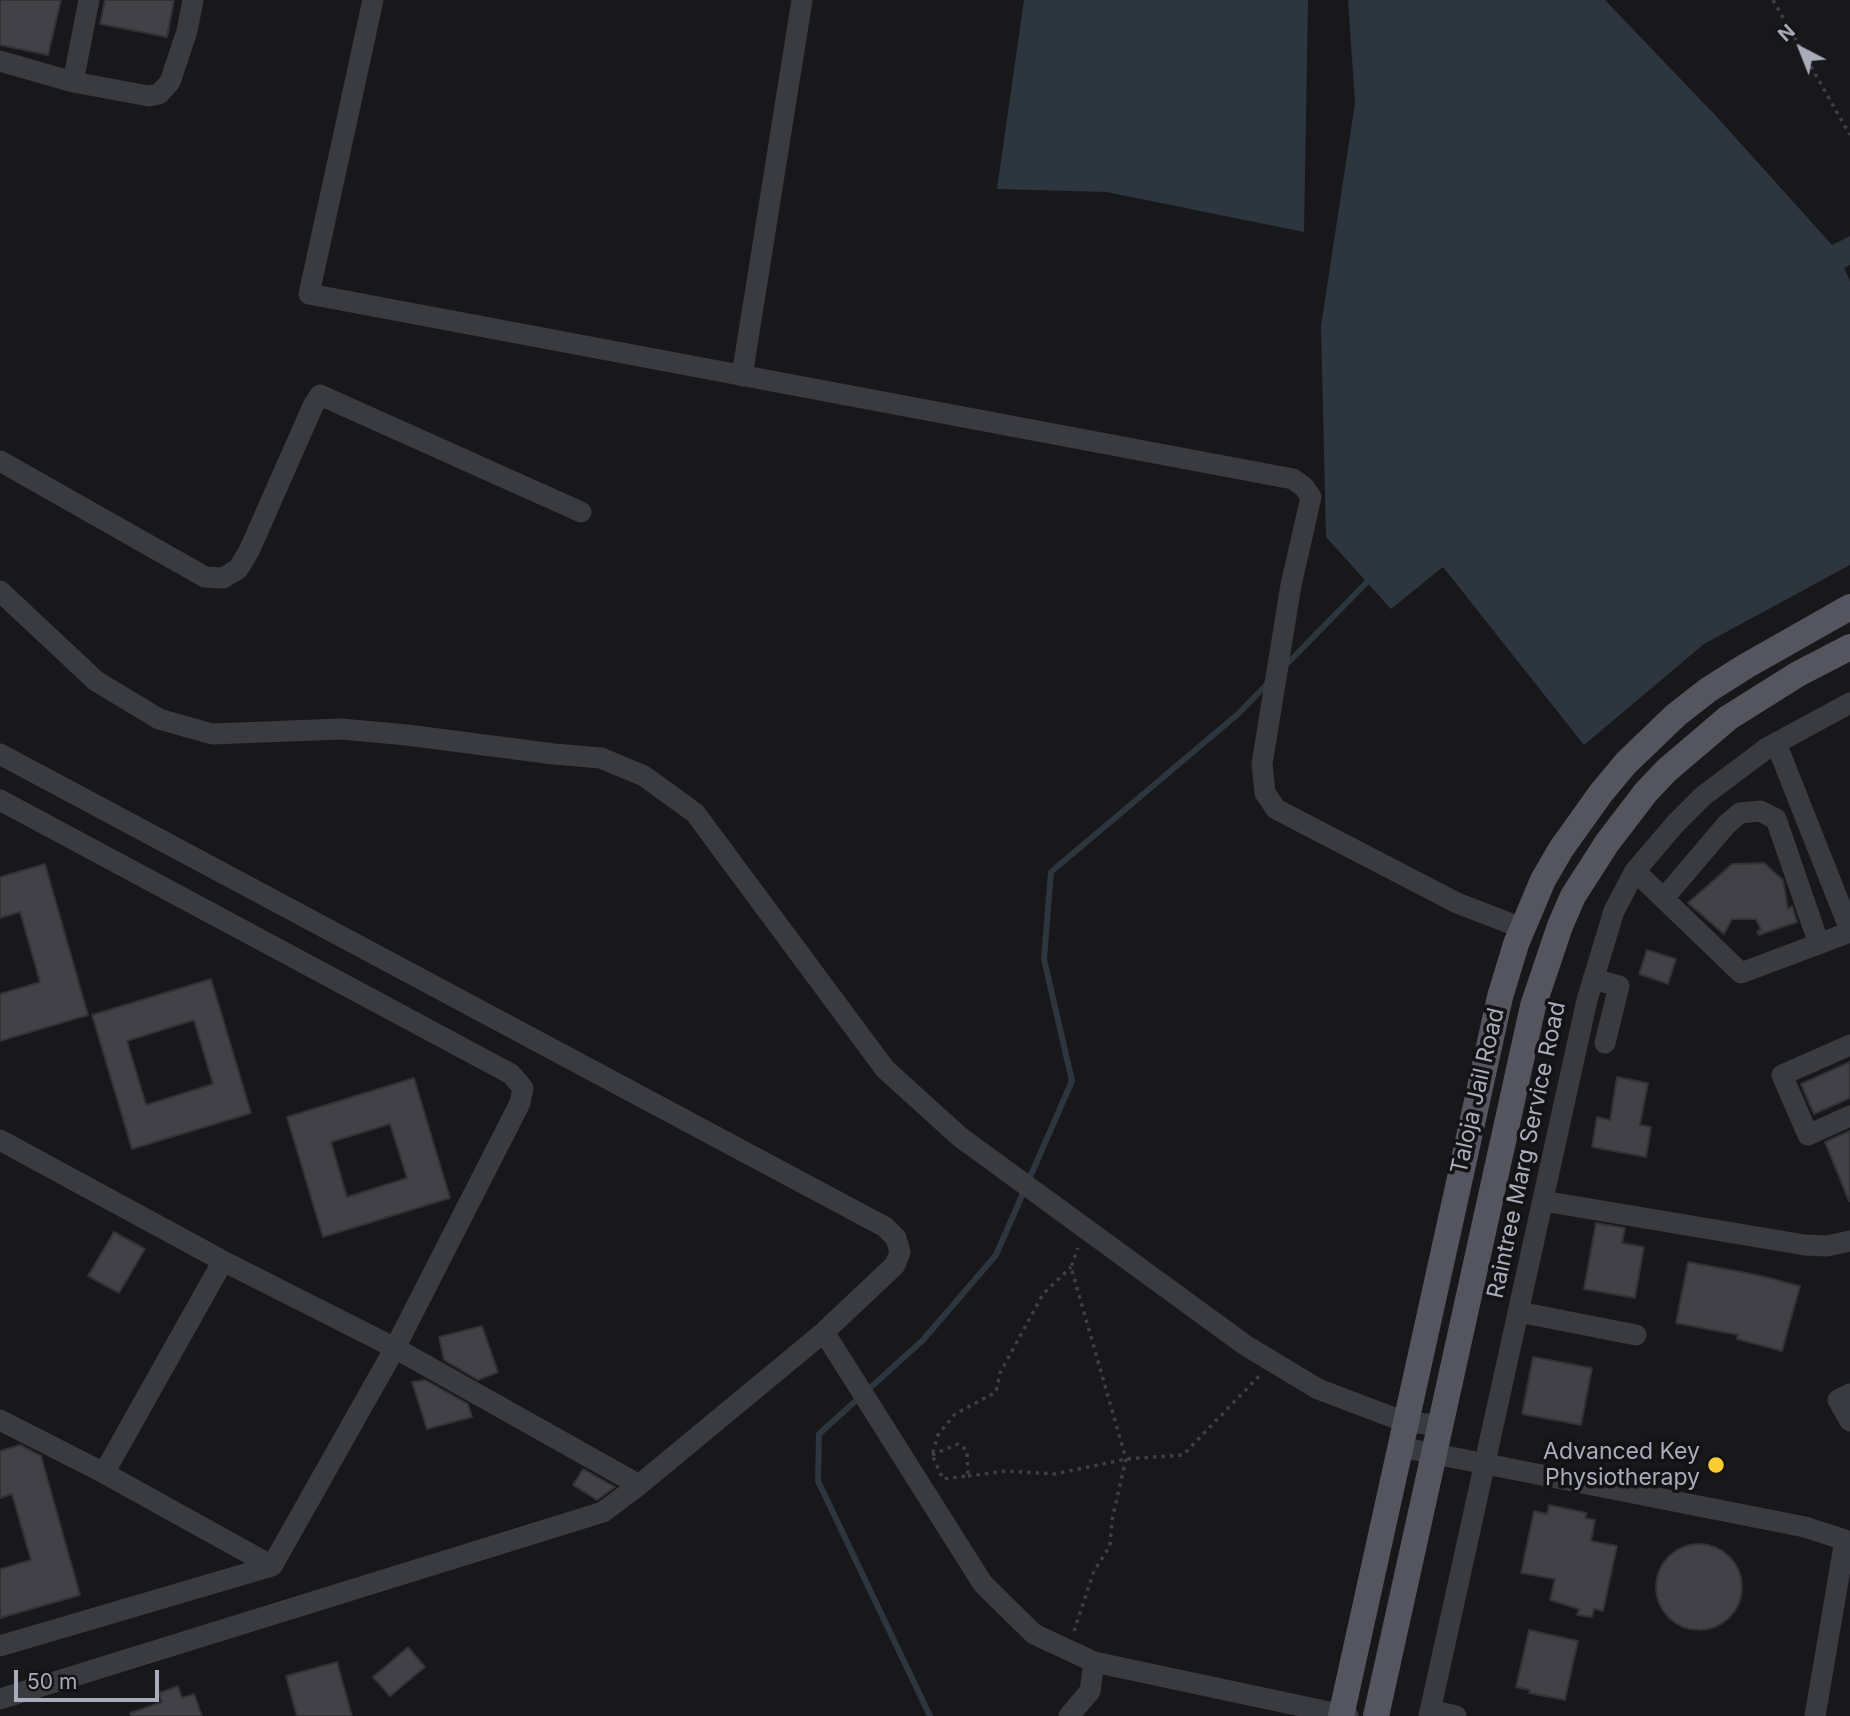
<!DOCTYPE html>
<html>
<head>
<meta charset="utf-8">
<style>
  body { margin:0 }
  #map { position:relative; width:1850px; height:1716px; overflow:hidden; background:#18171a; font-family:Inter,sans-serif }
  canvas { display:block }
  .north { position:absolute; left:1766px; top:14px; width:70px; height:70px; -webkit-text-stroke:5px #131215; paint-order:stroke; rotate:318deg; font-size:19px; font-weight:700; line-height:28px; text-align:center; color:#a9acba }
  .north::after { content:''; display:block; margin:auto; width:24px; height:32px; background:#a9acba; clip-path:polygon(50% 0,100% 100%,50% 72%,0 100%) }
  .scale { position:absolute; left:14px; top:1670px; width:145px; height:32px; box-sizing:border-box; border:4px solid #a9acba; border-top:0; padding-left:9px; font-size:21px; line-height:24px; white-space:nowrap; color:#a9acba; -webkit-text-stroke:5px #131215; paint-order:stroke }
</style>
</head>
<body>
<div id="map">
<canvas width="1850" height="1716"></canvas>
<div class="north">N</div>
<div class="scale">50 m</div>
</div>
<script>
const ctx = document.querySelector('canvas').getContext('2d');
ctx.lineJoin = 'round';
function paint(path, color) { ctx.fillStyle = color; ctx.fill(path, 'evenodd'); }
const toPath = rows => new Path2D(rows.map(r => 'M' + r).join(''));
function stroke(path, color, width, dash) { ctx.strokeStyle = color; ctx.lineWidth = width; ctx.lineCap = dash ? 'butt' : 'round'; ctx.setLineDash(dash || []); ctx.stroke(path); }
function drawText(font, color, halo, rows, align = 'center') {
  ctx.font = font + ' Inter,sans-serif'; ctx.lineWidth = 7; ctx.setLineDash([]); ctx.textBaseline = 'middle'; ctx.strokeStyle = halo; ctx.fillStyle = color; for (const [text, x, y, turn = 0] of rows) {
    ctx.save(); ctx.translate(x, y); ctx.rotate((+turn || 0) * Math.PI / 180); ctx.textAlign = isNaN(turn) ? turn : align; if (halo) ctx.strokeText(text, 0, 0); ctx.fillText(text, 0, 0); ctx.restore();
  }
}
const water = toPath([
  [1024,0,1308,0,1304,232,1106,192,997,189],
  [1348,0,1605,0,1716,116,1832,245,1850,236,1850,265,1844,268,1850,281,1850,565,1704,644,1584,745,1443,567,1391,609,1326,537,1321,326,1355,103]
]);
const stream = toPath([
  [1283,668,1371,578],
  [930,1716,818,1481,819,1434,923,1340,996,1255,1072,1081,1044,959,1051,872,1238,714,1268,683]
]);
const building = toPath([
  [0,0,61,0,48,55,0,45,0,0],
  [105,0,174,0,167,37,100,24,105,0],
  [1764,863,1783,880,1788,909,1792,906,1797,922,1759,935,1757,932,1761,930,1756,919,1732,919,1724,934,1688,903,1732,864,1764,863],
  [45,864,88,1015,0,1041,0,994,40,982,20,912,0,918,0,877,45,864],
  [1647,950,1676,959,1668,984,1639,974,1647,950],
  [211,979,251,1113,132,1149,92,1015,211,979],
  [194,1020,213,1084,146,1105,127,1041,194,1020],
  [1850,1062,1850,1098,1814,1114,1801,1084,1850,1062],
  [1617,1077,1648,1083,1640,1125,1651,1127,1646,1157,1592,1147,1597,1117,1610,1120,1617,1077],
  [414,1078,450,1198,323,1237,287,1117,414,1078],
  [390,1124,407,1178,347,1197,331,1142,390,1124],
  [1850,1131,1850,1201,1849,1201,1825,1142,1850,1131],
  [1596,1223,1625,1228,1622,1243,1644,1247,1635,1298,1584,1289,1596,1223],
  [114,1232,145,1249,119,1293,88,1276,114,1232],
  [1688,1262,1757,1275,1800,1286,1782,1351,1737,1339,1738,1335,1676,1323,1688,1262],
  [482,1326,498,1372,478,1380,444,1360,439,1337,482,1326],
  [1533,1357,1592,1368,1581,1425,1522,1414,1533,1357],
  [425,1380,468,1404,472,1417,427,1429,412,1382,425,1380],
  [20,1445,41,1456,80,1595,0,1618,0,1569,31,1560,12,1494,0,1498,0,1451,20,1445],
  [583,1469,615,1487,597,1500,573,1485,583,1469],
  [1549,1505,1587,1513,1585,1518,1595,1520,1591,1541,1617,1546,1603,1611,1594,1609,1592,1617,1577,1615,1579,1609,1550,1600,1555,1579,1521,1573,1534,1511,1547,1514,1549,1505],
  '1656 1587a43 43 0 1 1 86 0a43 43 0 1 1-86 0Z',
  [1529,1630,1578,1641,1565,1700,1529,1693,1530,1690,1516,1687,1529,1630],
  [408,1647,425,1667,390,1696,373,1677,408,1647],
  [337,1662,352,1716,297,1716,286,1676,337,1662],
  [178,1686,182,1698,194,1694,202,1716,131,1716,130,1713,162,1702,159,1693,178,1686]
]);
const path = toPath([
  [1773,0,1850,135],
  [932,1455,958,1444,967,1450,968,1476,943,1479,932,1455,938,1435,955,1414,996,1392,1000,1373,1043,1294,1071,1267],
  [968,1476,1006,1471,1055,1474,1126,1459,1183,1455,1259,1376],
  [1074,1631,1094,1571,1110,1546,1112,1520,1126,1459,1071,1267,1078,1248]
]);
const minor = toPath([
  [373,0,309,294,1293,479,1304,487,1311,497,1291,585,1262,764,1265,793,1276,809,1457,903,1522,928],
  [0,61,73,82,149,96,159,94,170,82,187,31,193,0],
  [73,82,89,0],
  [742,376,802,0],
  [0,461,205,577,223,578,238,569,249,551,313,406,320,395,581,512],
  [0,591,96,681,159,719,212,734,341,729,407,735,554,754,601,758,644,776,695,813,885,1069,960,1137,1245,1345,1318,1389,1405,1422,1440,1425],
  [1776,743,1850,930],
  [0,754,885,1227,896,1238,900,1252,895,1265,824,1332,639,1485,603,1512,0,1699],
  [0,800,511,1074,523,1088,520,1103,395,1348,272,1566,0,1646],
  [1635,871,1741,973,1850,932],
  [1664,898,1727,824,1740,813,1760,811,1776,819,1819,944],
  [1593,979,1619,986,1605,1043],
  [1850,1045,1782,1075,1808,1135,1850,1116],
  [0,1140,223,1261,395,1348,639,1485],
  [1543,1201,1805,1245,1827,1246,1850,1241],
  [1519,1312,1636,1335],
  [824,1332,983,1584,1034,1634,1094,1662,1348,1716],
  [1850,1394,1838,1400,1850,1421],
  [0,1420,104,1473,272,1566],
  [1400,1447,1805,1527,1845,1540,1850,1544],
  [104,1473,223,1261],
  [1430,1710,1456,1716],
  [1069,1716,1090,1691,1094,1662],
  [1429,1716,1587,1000,1614,911,1635,871,1676,823,1703,796,1767,748,1850,703],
  [1815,1716,1845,1540]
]);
const major = toPath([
  [1341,1716,1500,997,1516,944,1543,880,1561,849,1601,793,1626,763,1676,715,1708,690,1746,666,1850,607],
  [1376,1716,1533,1006,1560,926,1573,896,1607,843,1646,792,1667,770,1728,718,1798,674,1850,647]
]);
const markers = [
  [1716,1465,9,"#fbcd2e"]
];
const streetNames = [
  ["Taloja Jail Road",1478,1091,-77],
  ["Raintree Marg Service Road",1527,1150,-78]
];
const poiNames = [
  ["Advanced Key",1700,1452],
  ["Physiotherapy",1700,1478]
];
paint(water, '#2d353e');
stroke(stream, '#2d353e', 6);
paint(building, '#424147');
stroke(building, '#323136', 2);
stroke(path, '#3e3f46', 3.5, [3.5, 5]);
stroke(minor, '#3a3a41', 21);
stroke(major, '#54555e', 26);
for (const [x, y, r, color] of markers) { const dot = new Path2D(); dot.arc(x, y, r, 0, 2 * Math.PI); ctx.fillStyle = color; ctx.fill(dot); stroke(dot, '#131215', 2.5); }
drawText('23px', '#a9acba', '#131215', streetNames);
drawText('23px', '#a9acba', '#131215', poiNames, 'right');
</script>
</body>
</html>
